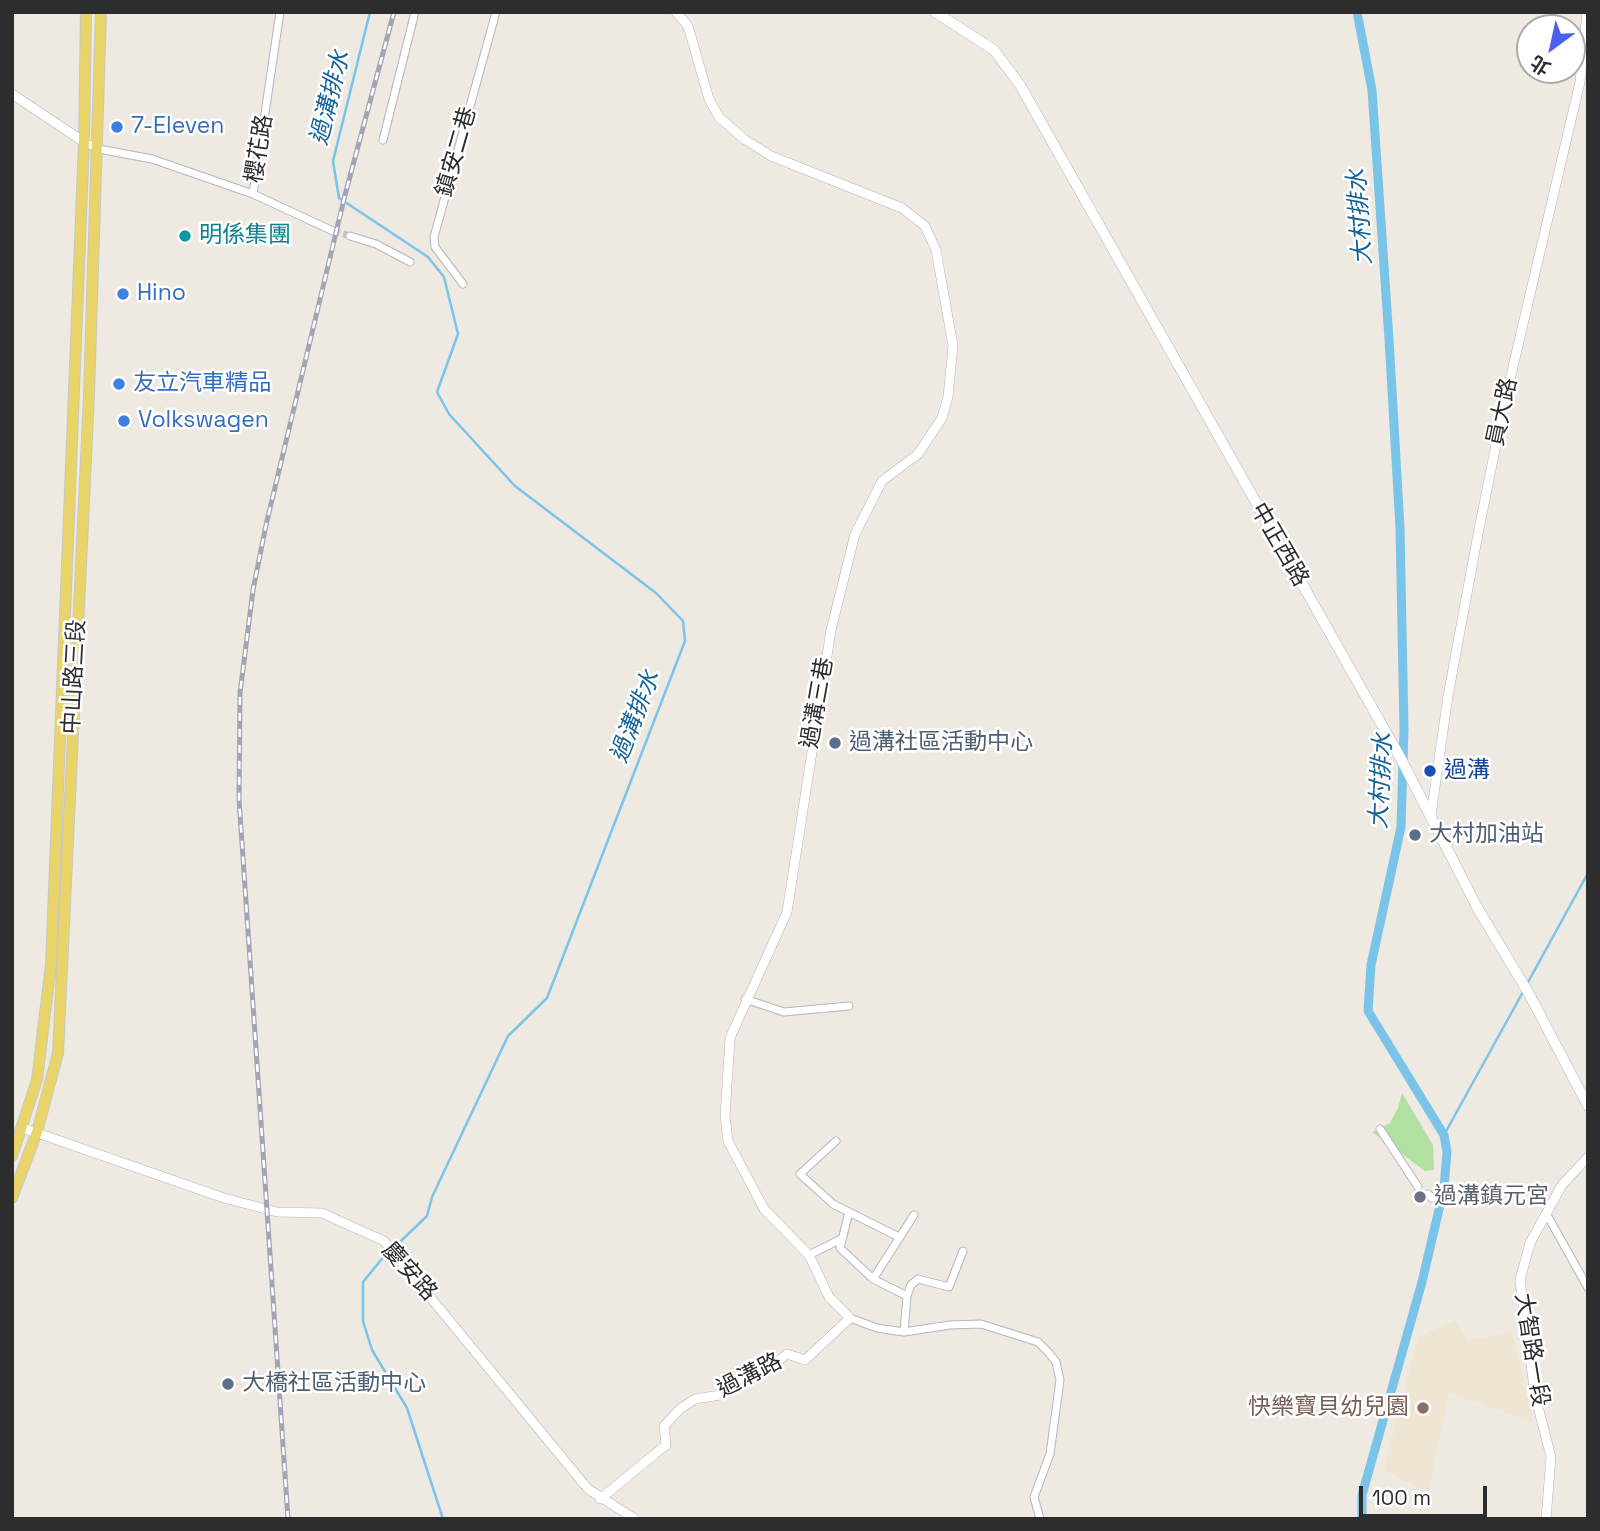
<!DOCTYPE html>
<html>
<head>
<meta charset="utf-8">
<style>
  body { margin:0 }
  #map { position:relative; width:1600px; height:1531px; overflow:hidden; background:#eee9e1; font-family:"Space Grotesk","Noto Sans TC",sans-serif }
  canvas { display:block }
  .frame { position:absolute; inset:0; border:14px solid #2d2d2d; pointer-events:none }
  .north { position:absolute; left:1516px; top:14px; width:70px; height:70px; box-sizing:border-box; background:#fff; border:2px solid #ababab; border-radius:50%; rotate:213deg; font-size:19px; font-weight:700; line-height:28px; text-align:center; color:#2d2d2d }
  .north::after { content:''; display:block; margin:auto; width:24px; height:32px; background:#4b5ff0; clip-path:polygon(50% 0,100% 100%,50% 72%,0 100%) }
  .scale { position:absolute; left:1359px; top:1486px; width:128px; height:32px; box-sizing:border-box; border:4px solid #2d2d2d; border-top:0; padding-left:9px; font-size:21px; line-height:24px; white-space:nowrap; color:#2d2d2d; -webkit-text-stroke:5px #fff; paint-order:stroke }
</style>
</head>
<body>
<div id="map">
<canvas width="1600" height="1531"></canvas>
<div class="frame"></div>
<div class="north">北</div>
<div class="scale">100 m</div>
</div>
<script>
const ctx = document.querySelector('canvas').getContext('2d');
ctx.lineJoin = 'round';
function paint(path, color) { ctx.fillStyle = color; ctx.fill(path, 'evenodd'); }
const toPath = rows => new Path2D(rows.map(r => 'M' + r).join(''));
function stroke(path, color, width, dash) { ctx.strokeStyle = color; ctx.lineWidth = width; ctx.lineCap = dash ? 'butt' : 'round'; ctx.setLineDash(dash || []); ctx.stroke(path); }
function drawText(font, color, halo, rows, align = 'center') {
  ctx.font = font + ' "Space Grotesk","Noto Sans TC",sans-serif'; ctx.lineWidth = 5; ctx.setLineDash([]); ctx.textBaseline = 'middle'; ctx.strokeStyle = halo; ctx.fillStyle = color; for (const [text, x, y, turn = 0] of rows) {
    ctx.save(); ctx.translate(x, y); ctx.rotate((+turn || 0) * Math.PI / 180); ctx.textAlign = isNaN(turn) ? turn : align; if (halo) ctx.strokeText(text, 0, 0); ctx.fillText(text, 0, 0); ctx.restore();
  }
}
const education = toPath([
  [1456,1320,1467,1341,1512,1331,1533,1422,1449,1393,1428,1492,1384,1470,1418,1337]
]);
const green = toPath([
  [1402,1093,1433,1145,1434,1170,1425,1171,1372,1132,1390,1123,1398,1108]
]);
const stream = toPath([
  [370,12,333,161,339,198,428,257,444,277,458,334,437,392,449,414,515,486,656,593,683,621,685,641,547,998,508,1036,432,1197,427,1216,381,1260,363,1282,363,1321,372,1350,407,1408,443,1519],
  [1527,984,1588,873],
  [1444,1135,1524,990]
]);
const canal = toPath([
  [1357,12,1372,90,1389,339,1400,528,1404,729,1401,827,1371,965,1368,1011,1444,1135,1447,1152,1444,1188,1422,1282,1362,1495,1362,1519]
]);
const minorTunnel = toPath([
  [333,231,350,236]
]);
const minor = toPath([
  [383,140,415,12],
  [84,142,99,149,152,159,253,194,333,231],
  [253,194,280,12],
  [350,236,376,244,410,262],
  [463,284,435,247,434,237,496,12],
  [745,999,784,1012,849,1006],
  [1380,1129,1418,1187],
  [836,1141,800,1174,833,1204,899,1237],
  [1428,1194,1432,1198],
  [849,1212,840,1248,873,1279,907,1296],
  [1546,1213,1588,1288],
  [809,1255,841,1239],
  [873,1279,914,1215],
  [850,1318,877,1328,904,1332,950,1325,981,1324,1038,1342,1049,1353,1056,1362,1060,1380,1050,1454,1034,1497,1040,1519],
  [904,1332,907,1296,911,1285,918,1279,949,1287,963,1251]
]);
const tertiary = toPath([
  [12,94,84,142],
  [1431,815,1448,696,1478,534,1504,405,1580,82,1587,12],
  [23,1128,224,1198,277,1212,322,1213,384,1241,588,1489,635,1519],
  [600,1499,666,1445,664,1426,680,1409,695,1399,720,1395,765,1371,787,1354,805,1360,850,1318,829,1297,809,1255,764,1209,728,1141,725,1116,730,1038,787,912,831,630,855,534,882,481,918,454,942,418,948,397,953,346,936,250,925,226,902,208,771,156,744,139,719,117,709,99,688,26,676,12],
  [1546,1519,1551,1457,1535,1395,1520,1280,1530,1243,1562,1185,1588,1157]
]);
const secondary = toPath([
  [935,12,994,50,1020,85,1400,757,1478,909,1528,992,1588,1106]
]);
const primary = toPath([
  [12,1156,37,1080,51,964,84,142,86,12],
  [12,1198,37,1132,58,1053,89,395,101,12]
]);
const rail = toPath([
  [288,1519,239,799,240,693,253,590,266,525,345,195,394,12]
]);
const markers = [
  [117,127,7,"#3f7fe0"],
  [185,236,7,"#0f9aa8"],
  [123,294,7,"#3f7fe0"],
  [119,384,7,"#3f7fe0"],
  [124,421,7,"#3f7fe0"],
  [835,743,7,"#5c6f8a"],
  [1430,771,7,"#1a4fb4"],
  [1415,835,7,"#5c6f8a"],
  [1420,1197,7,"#6b7280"],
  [228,1384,7,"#5c6f8a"],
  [1423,1408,7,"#8d6e63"]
];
const shopNames = [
  ["7-Eleven",131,127],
  ["Hino",137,294],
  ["友立汽車精品",133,384],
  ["Volkswagen",138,421]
];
const streetNames = [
  ["櫻花路",260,149,-81],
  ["鎮安二巷",457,152,-74],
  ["員大路",1503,412,-78],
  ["中正西路",1279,545,60],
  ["中山路三段",75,677,-87],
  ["過溝三巷",818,703,-80],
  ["慶安路",409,1272,48],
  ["大智路一段",1531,1350,81],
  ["過溝路",750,1376,-27]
];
const cultureNames = [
  ["明係集團",199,236]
];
const serviceNames = [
  ["過溝社區活動中心",849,743],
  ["大村加油站",1429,835],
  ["大橋社區活動中心",242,1384]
];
const transitNames = [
  ["過溝",1444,771]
];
const worshipNames = [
  ["過溝鎮元宮",1434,1197]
];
const educationNames = [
  ["快樂寶貝幼兒園",1409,1408]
];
const waterNames = [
  ["過溝排水",331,98,-76],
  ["大村排水",1361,217,-94],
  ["過溝排水",636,717,-69],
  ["大村排水",1382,781,-87]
];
paint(education, '#eee6d2');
paint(green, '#b2e0a1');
stroke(stream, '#7bc4e9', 2.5);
stroke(canal, '#7bc4e9', 9);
stroke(minorTunnel, '#c7c3bd', 7, [7, 3.5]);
stroke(minor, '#b4b6bf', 9);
stroke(tertiary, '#b4b6bf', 10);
stroke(secondary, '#b4b6bf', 11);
stroke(primary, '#c8c8c8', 12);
stroke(minor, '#fff', 7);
stroke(tertiary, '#fff', 9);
stroke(secondary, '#fff', 10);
stroke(primary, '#e9d46a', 10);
stroke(rail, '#a3a5b6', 5);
stroke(rail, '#fff', 2.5, [8]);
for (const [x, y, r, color] of markers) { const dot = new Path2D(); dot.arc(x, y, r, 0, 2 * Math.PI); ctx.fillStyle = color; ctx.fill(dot); stroke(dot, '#fff', 2.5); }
drawText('23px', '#366cbe', '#fff', shopNames, 'left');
drawText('23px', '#2d2d2d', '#fff', streetNames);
drawText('23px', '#0d838f', '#fff', cultureNames, 'left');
drawText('23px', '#4e5e75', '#fff', serviceNames, 'left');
drawText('23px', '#164399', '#fff', transitNames, 'left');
drawText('23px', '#5b616d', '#fff', worshipNames, 'left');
drawText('23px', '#785e54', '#fff', educationNames, 'right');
drawText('italic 24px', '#166399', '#fff', waterNames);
</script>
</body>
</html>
